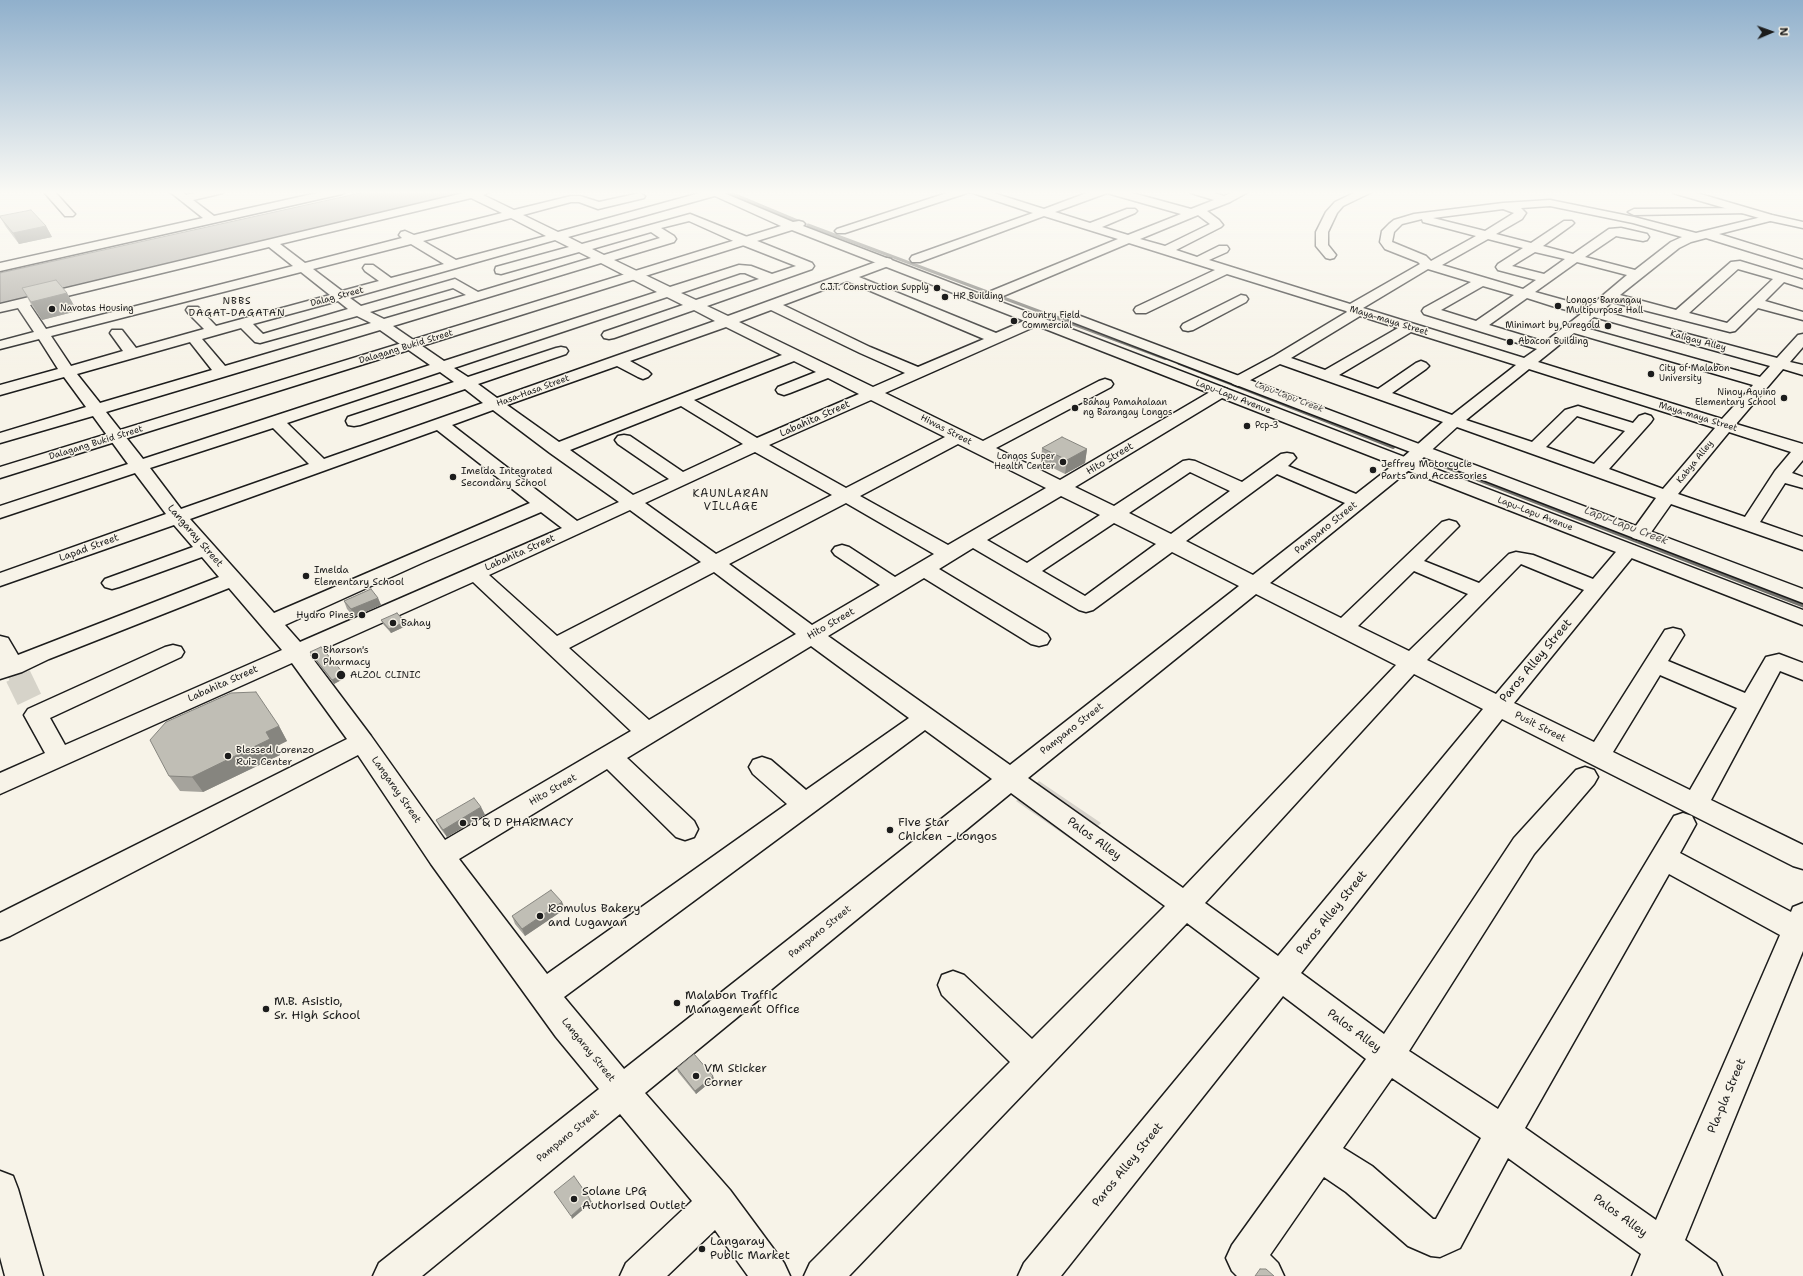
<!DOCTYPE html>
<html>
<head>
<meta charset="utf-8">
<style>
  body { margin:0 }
  #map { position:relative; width:1803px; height:1276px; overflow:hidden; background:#f7f3e8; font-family:"Shantell Sans",sans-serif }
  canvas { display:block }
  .north { position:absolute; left:1751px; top:12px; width:40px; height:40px; -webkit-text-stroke:3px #f7f3e8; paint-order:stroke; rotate:88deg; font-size:11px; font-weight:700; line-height:16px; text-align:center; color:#1c1c1c }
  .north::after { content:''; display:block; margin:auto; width:14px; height:18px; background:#1c1c1c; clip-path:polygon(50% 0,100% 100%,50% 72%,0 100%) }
</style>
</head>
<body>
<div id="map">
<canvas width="1803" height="1276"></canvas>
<div class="north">N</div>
</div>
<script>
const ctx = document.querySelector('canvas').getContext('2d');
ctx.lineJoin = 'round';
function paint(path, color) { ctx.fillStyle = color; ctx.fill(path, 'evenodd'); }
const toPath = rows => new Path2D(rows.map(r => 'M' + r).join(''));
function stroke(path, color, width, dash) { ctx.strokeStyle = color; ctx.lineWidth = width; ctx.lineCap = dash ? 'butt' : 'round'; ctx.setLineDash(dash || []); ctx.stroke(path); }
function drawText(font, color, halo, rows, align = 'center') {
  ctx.font = font + ' "Shantell Sans",sans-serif'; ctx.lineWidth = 3; ctx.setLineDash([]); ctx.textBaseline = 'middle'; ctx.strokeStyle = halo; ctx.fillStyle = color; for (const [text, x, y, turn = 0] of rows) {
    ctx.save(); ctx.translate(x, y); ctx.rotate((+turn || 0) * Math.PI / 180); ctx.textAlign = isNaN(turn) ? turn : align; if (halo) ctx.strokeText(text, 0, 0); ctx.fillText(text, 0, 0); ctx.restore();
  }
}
const green = toPath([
  [1039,781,1101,823,1079,845,1016,801]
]);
const water = toPath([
  [369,191,470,191,0,304,0,273,369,191]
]);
const streamFar2 = toPath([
  [728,192,800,222],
  [808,225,1049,315]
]);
const streamFar1 = toPath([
  [1047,314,1165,358],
  [1179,363,1393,447],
  [1441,465,1462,473]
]);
const stream = toPath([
  [1460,472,1803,605]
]);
const minorTunnelFar1 = toPath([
  [14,667,19,677]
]);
const minorTunnel = toPath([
  [18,676,35,711]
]);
const minor = toPath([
  [43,191,54,191,73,212,75,214,73,216,65,216,43,191],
  [169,191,181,191,186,195,203,191,224,191,223,193,193,200,214,216,326,191,347,191,342,194,0,271,0,263,203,218,169,191],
  [472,191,492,191,483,195,514,210,571,196,580,196,599,202,640,193,645,196,644,198,598,209,579,202,571,202,523,215,558,232,707,191,726,191,725,193,568,237,582,244,690,214,812,263,814,266,812,269,707,306,728,316,887,258,891,259,893,262,891,265,859,277,996,333,1033,317,1043,317,1045,320,1043,323,885,393,983,441,1099,381,1105,379,1111,381,1113,384,1111,387,996,448,1060,480,1215,389,1221,387,1227,389,1229,392,1227,395,1075,487,1114,506,1183,461,1189,460,1195,461,1242,482,1281,454,1287,453,1293,454,1296,458,1288,466,1356,494,1401,459,1443,422,1280,364,1243,384,1238,386,1233,384,1230,381,1233,378,1274,356,1347,312,1346,311,1227,274,1146,313,1136,313,1134,310,1136,307,1215,270,1129,243,989,302,979,302,977,299,979,296,1118,239,1044,216,920,262,912,262,910,259,912,256,1033,213,970,192,845,233,837,233,835,231,837,229,953,191,987,191,1044,209,1092,191,1125,191,1191,209,1214,200,1191,193,1190,191,1208,191,1224,196,1235,191,1250,191,1230,202,1207,211,1219,220,1223,225,1221,227,1176,250,1197,257,1219,246,1227,246,1229,249,1227,252,1209,260,1350,304,1420,264,1418,262,1385,249,1380,242,1382,231,1389,224,1394,220,1414,214,1503,203,1550,200,1634,217,1696,233,1770,215,1774,216,1776,218,1774,220,1719,234,1803,260,1803,268,1706,238,1691,242,1679,248,1620,295,1676,310,1731,262,1740,261,1803,280,1803,288,1784,282,1765,301,1803,312,1803,320,1758,308,1735,331,1730,332,1612,302,1602,311,1777,358,1798,335,1803,334,1803,347,1790,362,1803,365,1803,375,1783,369,1736,424,1803,444,1803,460,1792,473,1803,477,1803,488,1785,483,1760,522,1803,537,1803,550,1671,504,1647,538,1640,540,1633,538,1630,534,1656,498,1457,427,1413,467,1270,583,1341,618,1442,522,1449,520,1456,522,1459,526,1424,561,1479,583,1509,554,1516,552,1533,555,1593,579,1621,546,1628,544,1635,546,1638,550,1635,554,1514,703,1594,742,1665,630,1673,628,1681,630,1684,635,1668,661,1745,693,1766,657,1779,654,1803,663,1803,680,1780,671,1711,800,1803,845,1803,869,1793,866,1502,719,1301,973,1384,1034,1514,838,1576,770,1585,767,1594,770,1598,777,1594,784,1534,854,1409,1051,1498,1109,1674,816,1683,813,1692,816,1696,824,1680,853,1791,912,1793,907,1803,903,1803,951,1685,1240,1716,1263,1722,1276,1632,1276,1641,1254,1508,1158,1460,1248,1440,1257,1431,1256,1408,1246,1346,1192,1324,1177,1270,1255,1278,1263,1284,1276,1237,1276,1232,1271,1226,1258,1232,1245,1366,1059,1283,996,1061,1276,1018,1276,1024,1263,1260,978,1187,923,849,1276,804,1276,810,1263,1010,1062,942,995,938,985,942,975,953,971,964,975,1032,1039,1165,906,1011,793,645,1093,730,1190,784,1263,790,1276,748,1276,715,1230,667,1276,620,1276,626,1263,692,1201,620,1114,422,1276,373,1276,379,1263,599,1089,556,1037,431,864,358,755,10,936,0,940,0,913,347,739,292,663,0,794,0,773,45,753,24,715,28,709,165,647,173,645,181,647,184,652,181,657,50,718,65,745,282,650,229,588,49,659,22,672,0,679,0,636,8,638,18,655,219,577,202,557,119,587,112,589,105,587,102,583,105,579,193,547,174,525,0,586,0,573,166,514,135,473,0,518,0,506,128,464,93,416,0,443,0,433,86,407,64,377,0,395,0,385,58,369,39,339,0,349,0,341,34,332,18,308,0,312,0,304,472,191],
  [1107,193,1181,214,1128,235,1102,227,1135,213,1137,211,1135,209,1127,209,1090,223,1055,212,1107,193],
  [471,198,502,213,414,235,405,231,401,232,399,235,402,238,305,263,280,244,471,198],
  [1550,206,1633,223,1682,237,1671,242,1635,270,1585,257,1616,236,1643,241,1647,240,1649,237,1647,234,1621,228,1609,229,1573,254,1543,246,1572,225,1574,223,1572,221,1564,221,1531,243,1496,234,1522,219,1526,213,1521,208,1550,206],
  [1503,209,1514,213,1485,231,1433,218,1503,209],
  [1198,215,1210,224,1165,246,1140,239,1198,215],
  [511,218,546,236,456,260,423,241,511,218],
  [1422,219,1423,222,1476,236,1431,261,1426,256,1392,242,1394,232,1402,224,1422,219],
  [689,221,740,244,796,266,772,274,751,266,739,265,670,287,614,260,674,242,676,239,674,236,661,228,689,221],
  [651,232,660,238,604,255,592,249,651,232],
  [1488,239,1523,248,1498,264,1496,267,1498,270,1536,280,1523,289,1442,265,1488,239],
  [555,240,569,247,496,267,495,270,496,273,501,274,579,252,591,258,478,292,455,279,361,306,350,298,555,240],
  [411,244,444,264,391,278,373,265,365,265,363,268,365,271,379,281,342,291,313,269,411,244],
  [269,247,293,266,46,329,30,305,269,247],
  [1535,252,1565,259,1544,274,1512,266,1535,252],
  [1577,262,1627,275,1589,307,1535,292,1577,262],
  [601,263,657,292,444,361,393,326,601,263],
  [1428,269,1471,282,1424,308,1422,311,1424,314,1537,349,1524,358,1363,308,1428,269],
  [1738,269,1773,279,1727,323,1689,313,1738,269],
  [301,272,330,295,216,326,198,307,188,307,186,310,188,313,204,329,136,348,122,330,112,330,110,333,123,351,71,366,51,336,301,272],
  [740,273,745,273,759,279,696,300,681,293,740,273],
  [847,281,984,339,918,367,870,347,783,305,847,281],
  [1483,286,1514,295,1476,321,1441,310,1483,286],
  [453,288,466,295,384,319,370,312,453,288],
  [667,297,683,305,604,332,602,335,604,338,609,339,614,338,694,310,715,321,497,398,478,384,566,354,568,351,566,348,561,347,556,348,468,377,454,368,667,297],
  [1527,298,1552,306,1581,314,1545,342,1489,325,1527,298],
  [338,301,348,309,263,334,253,324,338,301],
  [771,310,860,353,905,373,873,387,739,322,771,310],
  [357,316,371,323,225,366,202,339,241,328,255,342,260,343,357,316],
  [1360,316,1398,328,1325,370,1291,358,1360,316],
  [1594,317,1770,366,1760,377,1582,327,1594,317],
  [726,327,782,355,559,442,507,405,617,366,638,377,643,379,648,377,651,374,648,371,630,361,726,327],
  [380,330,430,365,143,459,106,412,380,330],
  [1411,332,1516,365,1452,415,1392,393,1426,369,1429,366,1426,363,1421,361,1416,363,1378,389,1339,375,1411,332],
  [1574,333,1753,385,1722,419,1538,362,1574,333],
  [190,342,212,370,100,403,77,374,190,342],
  [794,361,816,372,778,387,776,390,778,393,784,395,790,393,828,378,859,394,757,438,694,400,794,361],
  [1529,369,1715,428,1663,489,1609,469,1651,422,1653,419,1651,416,1645,414,1639,416,1633,423,1578,406,1565,410,1532,442,1466,420,1529,369],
  [440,372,454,382,348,417,346,421,348,425,354,426,360,425,465,389,483,403,324,459,287,423,440,372],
  [871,400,945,437,846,488,769,445,871,400],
  [681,406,743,444,683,472,630,436,624,435,618,436,615,440,618,444,669,479,633,495,570,450,681,406],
  [493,410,550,453,619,502,577,521,452,425,493,410],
  [1577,416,1625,431,1594,464,1546,447,1577,416],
  [273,428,309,464,181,509,150,468,273,428],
  [437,430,530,503,274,613,190,519,437,430],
  [1729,432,1791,452,1775,471,1745,517,1678,494,1729,432],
  [958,444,1046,488,948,545,860,496,958,444],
  [755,452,832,495,716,554,645,503,755,452],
  [1190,472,1230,491,1171,534,1129,513,1190,472],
  [1277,474,1345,503,1253,575,1186,541,1277,474],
  [1061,496,1100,515,1027,563,987,540,1061,496],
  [846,503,934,554,895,577,849,547,842,545,835,547,832,551,835,555,880,585,812,625,729,564,846,503],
  [630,510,701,562,557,636,489,575,630,510],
  [541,512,562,528,300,642,285,625,424,562,541,512],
  [1114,523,1156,544,1085,596,1042,571,1114,523],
  [973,548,1079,610,1086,612,1093,610,1172,552,1239,586,1010,765,828,636,924,578,1031,644,1039,646,1047,644,1050,639,1047,634,939,569,973,548],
  [1521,564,1584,590,1496,694,1427,660,1521,564],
  [1414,571,1468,594,1409,651,1358,626,1414,571],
  [714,572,796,634,649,720,569,648,714,572],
  [473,582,631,731,445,840,371,736,310,655,473,582],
  [1256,594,1396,665,1183,888,1028,778,1256,594],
  [811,646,909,718,806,790,771,760,762,757,753,760,749,767,753,774,787,804,547,974,459,859,607,769,676,837,685,840,694,837,698,829,694,821,627,758,811,646],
  [1414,674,1483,709,1278,956,1205,903,1414,674],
  [1660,675,1737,708,1690,790,1613,752,1660,675],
  [925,730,992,779,624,1069,564,997,925,730],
  [1669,874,1780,935,1656,1220,1525,1128,1669,874],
  [1392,1078,1481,1138,1436,1219,1433,1219,1372,1166,1343,1148,1392,1078],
  [1358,191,1374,191,1343,206,1337,213,1328,232,1328,245,1336,255,1334,258,1330,259,1326,258,1316,246,1316,232,1326,212,1335,202,1358,191],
  [1745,208,1749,209,1751,211,1749,213,1634,215,1628,212,1634,209,1745,208],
  [1241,295,1246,296,1248,299,1246,302,1193,330,1188,331,1183,330,1181,327,1183,324,1241,295],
  [0,1171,13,1176,18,1189,43,1276,5,1276,0,1257,0,1171]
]);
const major = toPath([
  [704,191,719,191,793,222,799,221,803,222,805,224,803,226,1803,610,1803,625,792,230,0,478,0,467,781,226,704,191],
  [1075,314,1803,589,1803,603,1070,321,1068,318,1070,315,1075,314]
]);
const highway = toPath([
  [1672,191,1690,191,1772,215,1803,222,1803,228,1766,220,1673,193,1672,191]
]);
const wall = toPath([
  [0,217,46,226,52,237,19,244,6,227],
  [22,288,67,293,77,311,42,320,32,306],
  [1042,448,1087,449,1085,463,1065,474,1041,462],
  [378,598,381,605,354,617,347,609,344,601],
  [381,620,405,622,406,626,391,633,383,624],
  [310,652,344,674,345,678,334,684,312,656],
  [279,726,287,741,275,747,280,755,203,792,180,791,169,776],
  [481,807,485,815,447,837,440,828,436,820],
  [562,902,565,909,525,936,515,924,512,916],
  [677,1068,713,1076,714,1079,696,1094,678,1072]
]);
const shadedWall = toPath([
  [46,226,52,237,19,244,13,233],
  [67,293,77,311,42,320,31,302],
  [1087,449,1085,463,1065,474,1067,460],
  [378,598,381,605,354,617,351,609],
  [405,622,406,626,391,633,389,629],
  [344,674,345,678,334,684,332,680],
  [279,726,287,741,275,747,280,755,203,792,192,777,266,732],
  [481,807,485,815,447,837,443,830],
  [562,902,565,909,525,936,522,929],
  [713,1076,714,1079,696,1094,695,1091],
  [590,1199,592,1202,572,1219,571,1216]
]);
const building = toPath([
  [31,210,46,226,13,233,0,217,0,216,31,210],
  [56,280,67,293,31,302,22,288,56,280],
  [1062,437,1087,449,1067,460,1042,448,1062,437],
  [371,589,378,598,351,609,344,601,371,589],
  [397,613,405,622,389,629,381,620,397,613],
  [321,647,344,674,332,680,310,652,321,647],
  [256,692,279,726,266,732,270,739,192,777,169,776,150,740,166,722,231,693,256,692],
  [474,798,481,807,443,830,436,820,474,798],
  [551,890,562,902,522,929,512,916,551,890],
  [694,1054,713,1076,695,1091,677,1068,694,1054],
  [574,1176,590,1199,571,1216,554,1192,574,1176],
  [1260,1269,1266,1269,1274,1276,1255,1276,1260,1269]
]);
const markers = [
  [937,288,4,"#1c1c1c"],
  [945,297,4,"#1c1c1c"],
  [1558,306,4,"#1c1c1c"],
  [52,309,4,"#1c1c1c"],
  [1014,321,4,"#1c1c1c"],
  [1608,326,4,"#1c1c1c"],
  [1510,342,4,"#1c1c1c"],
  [1651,374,4,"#1c1c1c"],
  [1784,398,4,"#1c1c1c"],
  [1075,408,4,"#1c1c1c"],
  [1247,426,4,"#1c1c1c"],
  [1063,462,4,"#1c1c1c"],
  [1373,470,4,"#1c1c1c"],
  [453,477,4,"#1c1c1c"],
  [306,576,4,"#1c1c1c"],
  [362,615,4,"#1c1c1c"],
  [393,623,4,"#1c1c1c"],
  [315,656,4,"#1c1c1c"],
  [341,675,5,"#1c1c1c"],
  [228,756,4,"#1c1c1c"],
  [463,823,4,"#1c1c1c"],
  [890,830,4,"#1c1c1c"],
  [540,916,4,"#1c1c1c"],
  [677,1003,4,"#1c1c1c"],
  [266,1009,4,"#1c1c1c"],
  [696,1076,4,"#1c1c1c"],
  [574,1199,4,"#1c1c1c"],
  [702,1249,4,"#1c1c1c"]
];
const farPoinames = [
  ["C.J.T. Construction Supply",929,288,"right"],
  ["HR Building",953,297],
  ["Longos Barangay",1566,301],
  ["Multipurpose Hall",1566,311],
  ["Navotas Housing",60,309],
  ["Country Field",1022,316],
  ["Commercial",1022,326],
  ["Minimart by Puregold",1600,326,"right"],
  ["Abacon Building",1518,342],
  ["City of Malabon",1659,369],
  ["University",1659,379],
  ["Ninoy Aquino",1776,393,"right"],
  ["Elementary School",1776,403,"right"],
  ["Bahay Pamahalaan",1083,403],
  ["ng Barangay Longos",1083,413],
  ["Pcp-3",1255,426],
  ["Longos Super",1055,457,"right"],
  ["Health Center",1055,467,"right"]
];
const farStreetnames = [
  ["Dalag Street",337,297,-15],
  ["Maya-maya Street",1389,321,17],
  ["Kaligay Alley",1698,341,15],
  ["Dalagang Bukid Street",406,347,-17],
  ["Hasa-Hasa Street",533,391,-20],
  ["Lapu-Lapu Avenue",1233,397,21],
  ["Maya-maya Street",1698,417,17],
  ["Hiwas Street",946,430,27],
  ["Dalagang Bukid Street",96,443,-17],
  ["Kabya Alley",1695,462,-51],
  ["Lapu-Lapu Avenue",1535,514,21]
];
const farWaternames = [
  ["Lapu-Lapu Creek",1289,397,21]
];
const farQuarternames = [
  ["NBBS",237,301],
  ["DAGAT-DAGATAN",237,313]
];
const streetNames = [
  ["Labahita Street",815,419,-24],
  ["Hito Street",1110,459,-31],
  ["Pampano Street",1326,528,-39],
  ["Langaray Street",195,536,49],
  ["Lapad Street",89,548,-20],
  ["Labahita Street",520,553,-24],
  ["Hito Street",831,624,-30],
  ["Labahita Street",223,684,-24],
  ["Pusit Street",1540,727,27],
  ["Pampano Street",1072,729,-38],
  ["Langaray Street",396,790,55],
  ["Hito Street",553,790,-30],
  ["Pampano Street",820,932,-39],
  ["Langaray Street",588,1050,51],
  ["Pampano Street",568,1136,-39]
];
const poiNames = [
  ["Jeffrey Motorcycle",1381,464],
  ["Parts and Accessories",1381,476],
  ["Imelda Integrated",461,471],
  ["Secondary School",461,483],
  ["Imelda",314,570],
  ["Elementary School",314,582],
  ["Hydro Pines",354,615,"right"],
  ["Bahay",401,623],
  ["Bharson's",323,650],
  ["Pharmacy",323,662],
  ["ALZOL CLINIC",350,675],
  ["Blessed Lorenzo",236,750],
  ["Ruiz Center",236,762]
];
const neighbourhoodNames = [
  ["KAUNLARAN",731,494],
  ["VILLAGE",731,507]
];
const waterNames = [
  ["Lapu-Lapu Creek",1626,526,21]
];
const nearStreetnames = [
  ["Paros Alley Street",1536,661,-50],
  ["Palos Alley",1094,839,36],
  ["Paros Alley Street",1332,913,-51],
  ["Palos Alley",1354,1031,36],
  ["Pla-pla Street",1727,1096,-67],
  ["Paros Alley Street",1128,1165,-51],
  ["Palos Alley",1620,1216,36]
];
const nearPoinames = [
  ["J & D PHARMACY",471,823],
  ["Five Star",898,823],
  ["Chicken - Longos",898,837],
  ["Romulus Bakery",548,909],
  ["and Lugawan",548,923],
  ["Malabon Traffic",685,996],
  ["Management Office",685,1010],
  ["M.B. Asistio,",274,1002],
  ["Sr. High School",274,1016],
  ["VM Sticker",704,1069],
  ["Corner",704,1083],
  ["Solane LPG",582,1192],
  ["Authorised Outlet",582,1206],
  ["Langaray",710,1242],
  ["Public Market",710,1256]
];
paint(green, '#d7d3cb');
paint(water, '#aca9a2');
stroke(water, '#72716c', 1);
stroke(streamFar2, '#72716c', 3);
stroke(streamFar1, '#72716c', 4);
stroke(stream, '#72716c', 5);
stroke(minorTunnelFar1, '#d6d3c9', 20, [20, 10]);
stroke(minorTunnel, '#d6d3c9', 26, [26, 13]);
stroke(minor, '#1c1c1c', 3);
stroke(major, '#1c1c1c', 3);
stroke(highway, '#1c1c1c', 3);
paint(minor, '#f7f3e8');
paint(major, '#f7f3e8');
paint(highway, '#f7f3e8');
paint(wall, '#a5a39c');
paint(shadedWall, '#86857f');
paint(building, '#c0beb5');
stroke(building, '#86857f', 1);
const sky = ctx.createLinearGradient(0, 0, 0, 370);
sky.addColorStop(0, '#90b0cc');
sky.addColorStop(0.52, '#fbfaf5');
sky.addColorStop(1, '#fbfaf500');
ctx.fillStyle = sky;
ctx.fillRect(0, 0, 1803, 370);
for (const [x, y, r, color] of markers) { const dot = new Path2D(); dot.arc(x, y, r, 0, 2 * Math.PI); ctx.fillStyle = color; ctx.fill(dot); stroke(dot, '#f7f3e8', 1.5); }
drawText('9px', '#1c1c1c', '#f7f3e8', farPoinames, 'left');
drawText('9px', '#1c1c1c', '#f7f3e8', farStreetnames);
drawText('italic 9px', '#565452', '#f7f3e8', farWaternames);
ctx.letterSpacing = '1px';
drawText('10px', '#1c1c1c', '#f7f3e8', farQuarternames);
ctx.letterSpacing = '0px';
drawText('10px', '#1c1c1c', '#f7f3e8', streetNames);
drawText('10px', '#1c1c1c', '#f7f3e8', poiNames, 'left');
ctx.letterSpacing = '1px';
drawText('11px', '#1c1c1c', '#f7f3e8', neighbourhoodNames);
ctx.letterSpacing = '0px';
drawText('italic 11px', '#565452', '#f7f3e8', waterNames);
drawText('12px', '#1c1c1c', '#f7f3e8', nearStreetnames);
drawText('12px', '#1c1c1c', '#f7f3e8', nearPoinames, 'left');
</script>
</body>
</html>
